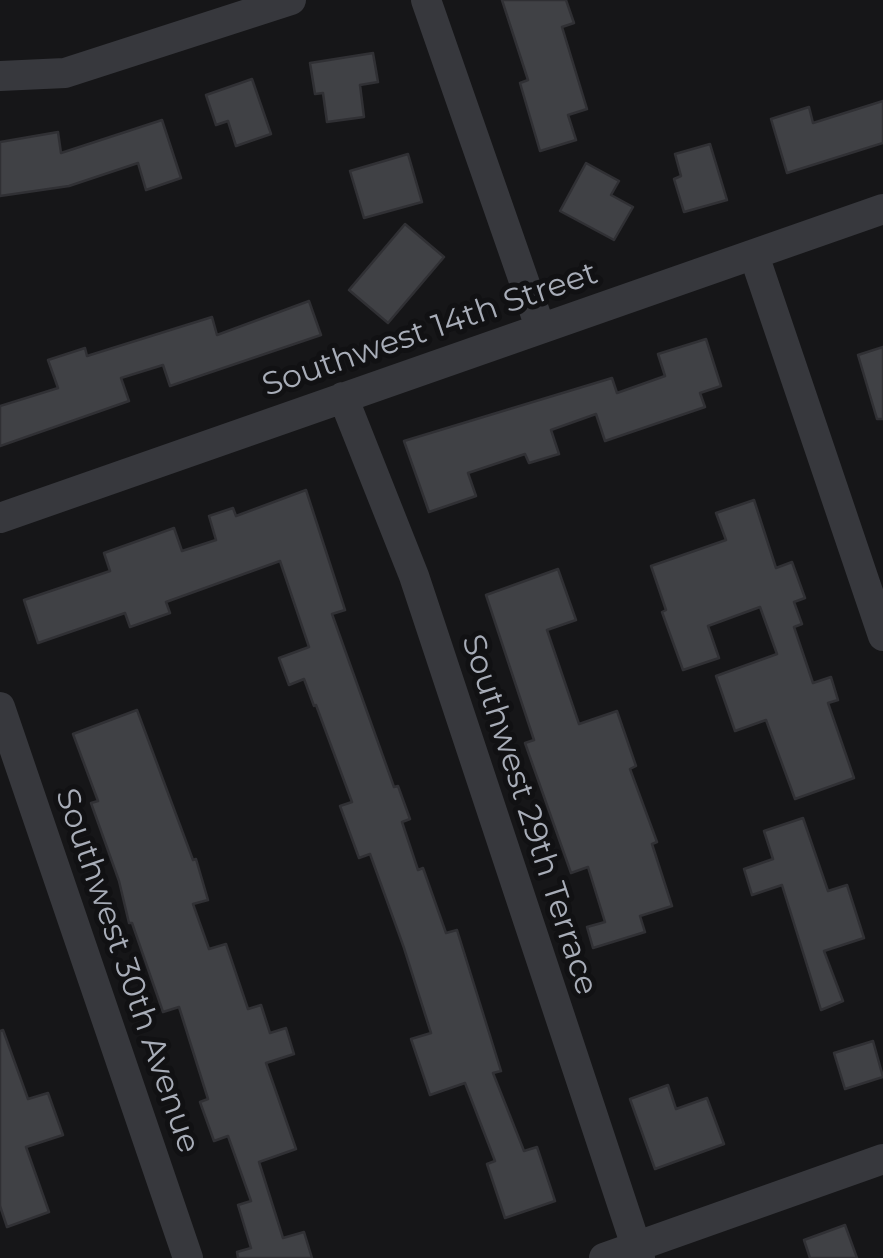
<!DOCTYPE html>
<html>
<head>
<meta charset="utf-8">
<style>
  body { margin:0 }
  canvas { display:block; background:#161618 }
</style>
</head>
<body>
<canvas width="883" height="1258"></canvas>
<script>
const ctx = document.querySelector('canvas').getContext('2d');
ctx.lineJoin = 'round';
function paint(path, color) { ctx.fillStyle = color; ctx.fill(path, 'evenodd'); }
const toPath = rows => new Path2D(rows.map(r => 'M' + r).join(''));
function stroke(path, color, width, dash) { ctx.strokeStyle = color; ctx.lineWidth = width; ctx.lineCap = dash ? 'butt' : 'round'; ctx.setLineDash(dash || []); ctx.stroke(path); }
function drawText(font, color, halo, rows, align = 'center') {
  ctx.font = font + ' Montserrat,sans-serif'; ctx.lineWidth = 10; ctx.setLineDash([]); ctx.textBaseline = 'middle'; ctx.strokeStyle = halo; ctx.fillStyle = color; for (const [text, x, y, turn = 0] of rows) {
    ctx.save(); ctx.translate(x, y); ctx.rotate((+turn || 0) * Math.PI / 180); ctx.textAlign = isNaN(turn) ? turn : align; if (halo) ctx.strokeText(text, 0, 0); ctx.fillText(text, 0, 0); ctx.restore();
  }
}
const building = toPath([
  [502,0,566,0,574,23,562,27,587,109,568,115,576,140,540,151,520,83,528,80,502,0],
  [373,53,378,82,360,85,364,117,327,122,323,93,315,94,310,63,373,53],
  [252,79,271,134,236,146,228,121,216,125,206,95,252,79],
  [883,101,883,143,787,173,771,119,809,107,813,123,883,101],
  [162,120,181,178,146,190,138,163,69,186,0,196,0,142,58,132,61,153,162,120],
  [710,144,727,200,684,212,674,179,681,176,675,154,710,144],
  [408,154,422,202,364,218,350,171,408,154],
  [586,163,619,181,611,195,633,207,614,240,560,211,586,163],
  [405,224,444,257,388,323,349,290,405,224],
  [309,301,321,335,170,386,163,365,121,378,129,401,0,446,0,406,58,388,48,360,85,348,87,356,212,317,217,335,309,301],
  [706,339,721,386,700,393,705,407,605,441,596,414,551,430,559,454,529,463,525,454,468,473,476,496,429,512,404,441,612,378,617,393,665,376,658,354,706,339],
  [883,347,883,419,877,419,858,355,883,347],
  [306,490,345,610,332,614,394,787,398,786,410,819,402,822,418,870,423,868,446,933,457,930,501,1071,493,1073,524,1151,537,1147,555,1201,505,1218,487,1164,495,1161,465,1083,430,1095,411,1039,431,1033,404,948,370,854,359,858,340,806,352,802,316,705,314,706,304,679,289,685,279,658,309,647,280,561,166,602,170,613,130,627,125,613,38,643,24,600,110,571,104,553,174,528,182,551,216,540,209,516,233,508,236,516,306,490],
  [754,500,776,568,792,562,805,598,794,602,802,624,794,627,813,683,831,677,838,700,828,703,854,778,795,799,766,720,735,731,716,676,777,654,760,607,708,626,719,658,683,670,662,612,666,610,651,566,726,540,716,513,754,500],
  [558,569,576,620,547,630,579,724,617,711,636,766,630,769,657,842,652,844,672,906,640,916,645,932,593,948,587,927,605,922,588,867,571,873,525,743,534,740,486,595,558,569],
  [137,710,193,860,196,859,208,900,193,904,209,949,226,944,248,1009,261,1005,270,1033,286,1028,294,1054,266,1063,296,1149,259,1162,283,1238,304,1232,312,1258,238,1258,237,1252,251,1248,238,1205,251,1201,228,1136,214,1141,200,1102,208,1099,179,1007,163,1012,132,923,129,923,119,881,91,803,98,801,73,734,137,710],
  [803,818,828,891,847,885,864,938,824,951,843,1001,821,1010,782,885,752,895,744,869,773,859,764,831,803,818],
  [3,1030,28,1099,48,1093,63,1135,26,1147,49,1212,7,1227,0,1206,0,1031,3,1030],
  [873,1041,883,1077,845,1089,834,1053,873,1041],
  [668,1085,676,1109,707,1098,724,1144,655,1169,630,1099,668,1085],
  [845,1225,857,1258,810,1258,804,1240,845,1225]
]);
const minor = toPath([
  [426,0,540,327],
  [0,76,65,73,291,0],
  [754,255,883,636],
  [343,397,414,576,640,1258],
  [0,518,883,209],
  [0,707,188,1258],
  [604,1258,883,1159]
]);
const streetNames = [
  ["Southwest 14th Street",430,330,-19],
  ["Southwest 29th Terrace",529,815,72],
  ["Southwest 30th Avenue",127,971,71]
];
paint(building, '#404145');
stroke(building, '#303034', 2.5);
stroke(minor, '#37383d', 30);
drawText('32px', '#a8adb8', '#111113', streetNames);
</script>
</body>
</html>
